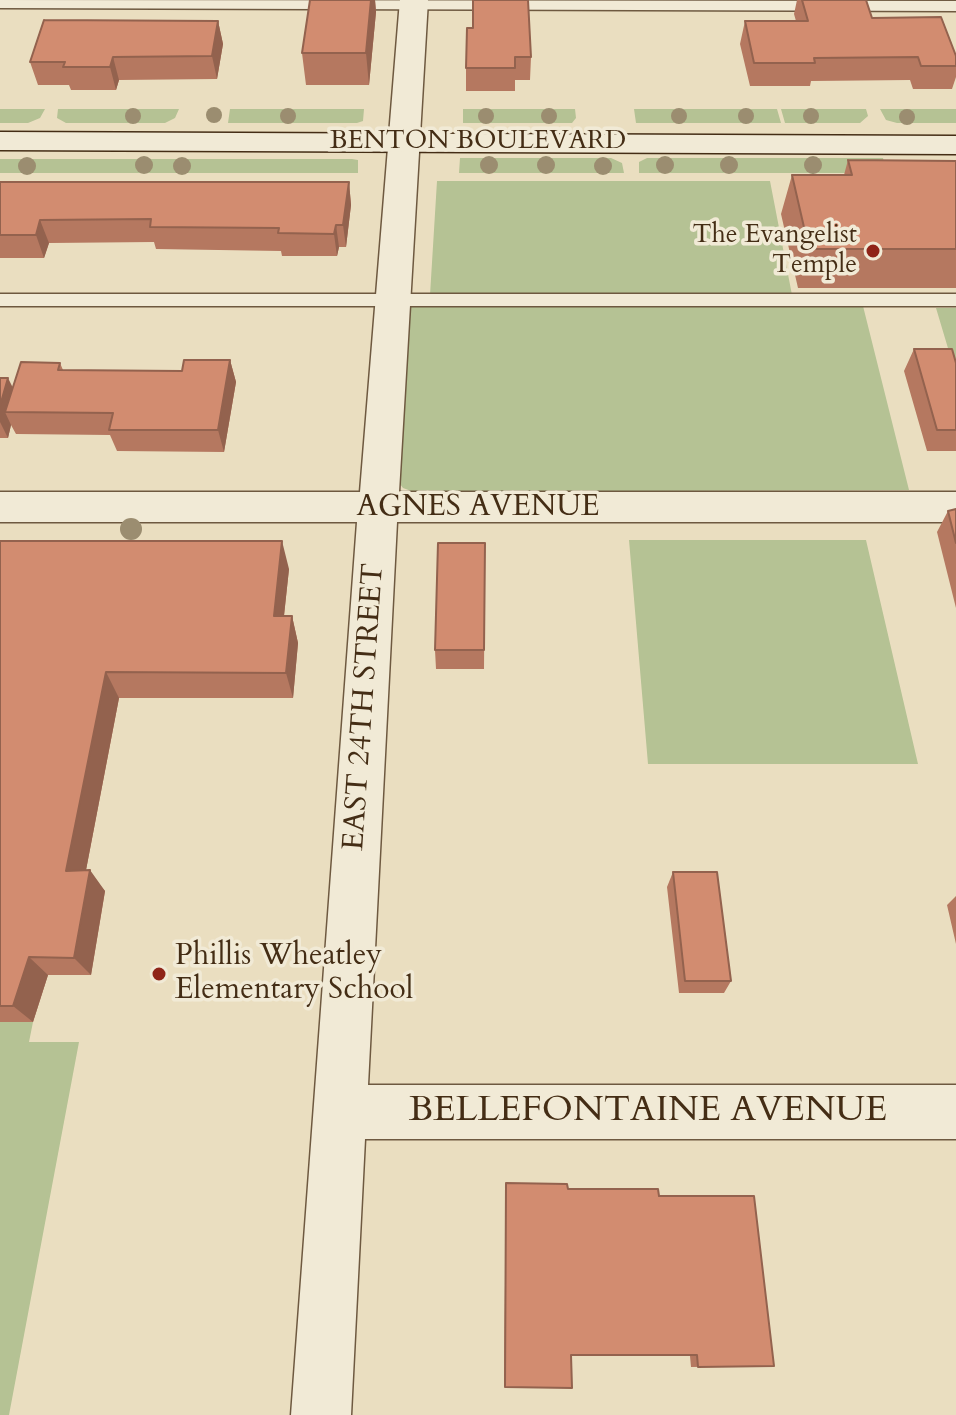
<!DOCTYPE html>
<html>
<head>
<meta charset="utf-8">
<style>
  body { margin:0 }
  canvas { display:block; background:#eadec0 }
</style>
</head>
<body>
<canvas width="956" height="1415"></canvas>
<script>
const ctx = document.querySelector('canvas').getContext('2d');
ctx.lineJoin = 'round';
function paint(path, color) { ctx.fillStyle = color; ctx.fill(path, 'evenodd'); }
const toPath = rows => new Path2D(rows.map(r => 'M' + r).join(''));
function stroke(path, color, width, dash) { ctx.strokeStyle = color; ctx.lineWidth = width; ctx.lineCap = dash ? 'butt' : 'round'; ctx.setLineDash(dash || []); ctx.stroke(path); }
function drawText(font, color, halo, rows, align = 'center') {
  ctx.font = font + ' Cardo,serif'; ctx.lineWidth = 7; ctx.setLineDash([]); ctx.textBaseline = 'middle'; ctx.strokeStyle = halo; ctx.fillStyle = color; for (const [text, x, y, turn = 0] of rows) {
    ctx.save(); ctx.translate(x, y); ctx.rotate((+turn || 0) * Math.PI / 180); ctx.textAlign = isNaN(turn) ? turn : align; if (halo) ctx.strokeText(text, 0, 0); ctx.fillText(text, 0, 0); ctx.restore();
  }
}
const green = toPath([
  [0,109,45,109,40,118,28,123,0,123],
  [58,109,179,109,175,118,165,123,66,123,57,118],
  [230,109,364,109,363,121,357,123,228,123],
  [463,109,575,109,576,118,572,123,463,123],
  [634,109,777,109,781,123,636,123],
  [781,109,866,109,868,116,860,123,785,123],
  [880,109,956,109,956,123,897,123,886,120],
  [460,158,611,158,622,163,624,173,459,173],
  [647,158,883,158,887,173,639,173,639,162],
  [0,159,352,159,358,160,358,173,0,173],
  [437,181,770,181,792,295,430,295],
  [409,305,863,306,909,490,414,492,403,488,397,480],
  [936,308,956,308,956,375],
  [629,540,866,540,918,764,648,764],
  [0,1022,33,1022,29,1042,79,1042,9,1415,0,1415]
]);
const lane = toPath([
  [0,0,956,1,956,11,0,8,0,0],
  [0,294,956,294,956,306,0,306,0,294]
]);
const street = toPath([
  [400,0,428,0,399,492,956,492,956,522,397,522,368,1085,956,1085,956,1139,365,1139,351,1415,291,1415,357,522,0,522,0,492,360,492,400,0]
]);
const secondary = toPath([
  [0,132,956,136,956,154,0,150,0,132]
]);
const trees = [
  [214,115,8],
  [133,116,8],
  [288,116,8],
  [486,116,8],
  [549,116,8],
  [679,116,8],
  [746,116,8],
  [811,116,8],
  [907,117,8],
  [144,165,9],
  [489,165,9],
  [546,165,9],
  [665,165,9],
  [729,165,9],
  [813,165,9],
  [27,166,9],
  [182,166,9],
  [603,166,9],
  [131,529,11]
];
const wall = toPath([
  [310,0,375,0,376,12,369,85,306,85,302,53],
  [797,0,866,0,872,18,956,56,956,77,952,89,913,89,910,80,811,81,810,86,750,86,740,44,745,21,796,21,794,14],
  [218,21,223,44,217,79,119,80,116,90,71,90,69,85,38,85,30,62],
  [473,28,531,57,530,80,515,80,515,91,466,91,466,68],
  [848,160,956,161,956,288,798,288,781,214,792,175,844,175],
  [0,182,349,182,351,205,346,247,339,247,337,256,282,256,281,251,156,249,154,242,49,243,44,258,0,258],
  [914,349,956,363,956,451,927,451,904,371],
  [230,360,236,382,224,452,117,451,110,435,16,434,11,425,8,438,0,438,0,378,13,388,60,363,63,370,182,371],
  [956,509,956,608,937,532,948,511],
  [0,541,289,569,284,616,292,616,298,643,293,698,119,698,86,870,105,891,91,975,48,975,33,1022,0,1022],
  [485,543,484,669,436,669,435,650],
  [673,872,731,981,724,993,679,993,667,887],
  [956,896,956,944,947,905],
  [506,1183,659,1196,774,1366,691,1367,690,1356,571,1356,572,1388,504,1387]
]);
const shadedWall = toPath([
  [371,0,375,0,376,12,369,85,366,53],
  [218,21,223,44,217,79,212,56],
  [113,57,119,80,116,90,110,67],
  [349,182,351,205,346,247,343,225],
  [40,220,49,243,44,258,36,235],
  [336,225,339,247,337,256,334,234],
  [230,360,236,382,224,452,218,430],
  [8,378,19,400,5,412,11,425,8,438,0,422,0,406],
  [282,541,289,569,281,643,274,616],
  [292,616,298,643,293,698,286,673],
  [106,672,119,698,82,891,66,871],
  [90,870,105,891,91,975,74,958],
  [29,957,48,975,33,1022,13,1006]
]);
const building = toPath([
  [310,0,371,0,366,53,302,53,310,0],
  [473,0,528,0,531,57,515,57,515,68,466,68,467,28,473,28,473,0],
  [802,0,866,0,872,18,941,17,956,56,956,66,921,66,918,57,814,58,815,63,754,63,745,21,808,21,802,0],
  [44,20,218,21,212,56,113,57,110,67,63,67,65,62,30,62,44,20],
  [848,160,956,161,956,249,809,249,792,175,852,175,848,160],
  [0,182,349,182,343,225,336,225,334,234,278,233,279,228,150,227,151,219,40,220,36,235,0,235,0,182],
  [914,349,952,349,956,363,956,430,937,430,914,349],
  [184,360,230,360,218,430,109,430,113,413,5,412,21,362,60,363,58,370,182,371,184,360],
  [0,378,8,378,0,406,0,378],
  [956,509,956,543,948,511,956,509],
  [0,541,282,541,274,616,292,616,286,673,106,672,66,871,90,870,74,958,29,957,13,1006,0,1006,0,541],
  [438,543,485,543,484,650,435,650,438,543],
  [673,872,717,872,731,981,685,981,673,872],
  [506,1183,567,1184,568,1189,658,1189,659,1196,754,1196,774,1366,698,1367,697,1355,571,1355,572,1388,505,1387,506,1183]
]);
const markers = [
  [873,251,8,"#8f2418"],
  [159,974,8,"#8f2418"]
];
const farStreetnames = [
  ["BENTON BOULEVARD",478,142]
];
const farPoinames = [
  ["The Evangelist",857,236],
  ["Temple",857,266]
];
const streetNames = [
  ["AGNES AVENUE",478,508],
  ["EAST 24TH STREET",365,707,-86]
];
const poiNames = [
  ["Phillis Wheatley",175,957],
  ["Elementary School",175,991]
];
const nearStreetnames = [
  ["BELLEFONTAINE AVENUE",648,1112]
];
paint(green, '#b5c294');
stroke(lane, '#6e5940', 3);
stroke(street, '#6e5940', 3);
stroke(secondary, '#442d15', 3);
paint(lane, '#f1ead6');
paint(street, '#f1ead6');
paint(secondary, '#f1ead6');
ctx.fillStyle = '#9b8d70';
for (const [x, y, r] of trees) { ctx.beginPath(); ctx.arc(x, y, r, 0, 2 * Math.PI); ctx.fill(); }
paint(wall, '#b57860');
paint(shadedWall, '#93624e');
paint(building, '#d28c70');
stroke(building, '#93624e', 2);
for (const [x, y, r, color] of markers) { const dot = new Path2D(); dot.arc(x, y, r, 0, 2 * Math.PI); ctx.fillStyle = color; ctx.fill(dot); stroke(dot, '#f1ead6', 3); }
drawText('26px', '#442d15', '#f1ead6', farStreetnames);
drawText('26px', '#442d15', '#f1ead6', farPoinames, 'right');
drawText('30px', '#442d15', '#f1ead6', streetNames);
drawText('30px', '#442d15', '#f1ead6', poiNames, 'left');
drawText('36px', '#442d15', '#f1ead6', nearStreetnames);
</script>
</body>
</html>
